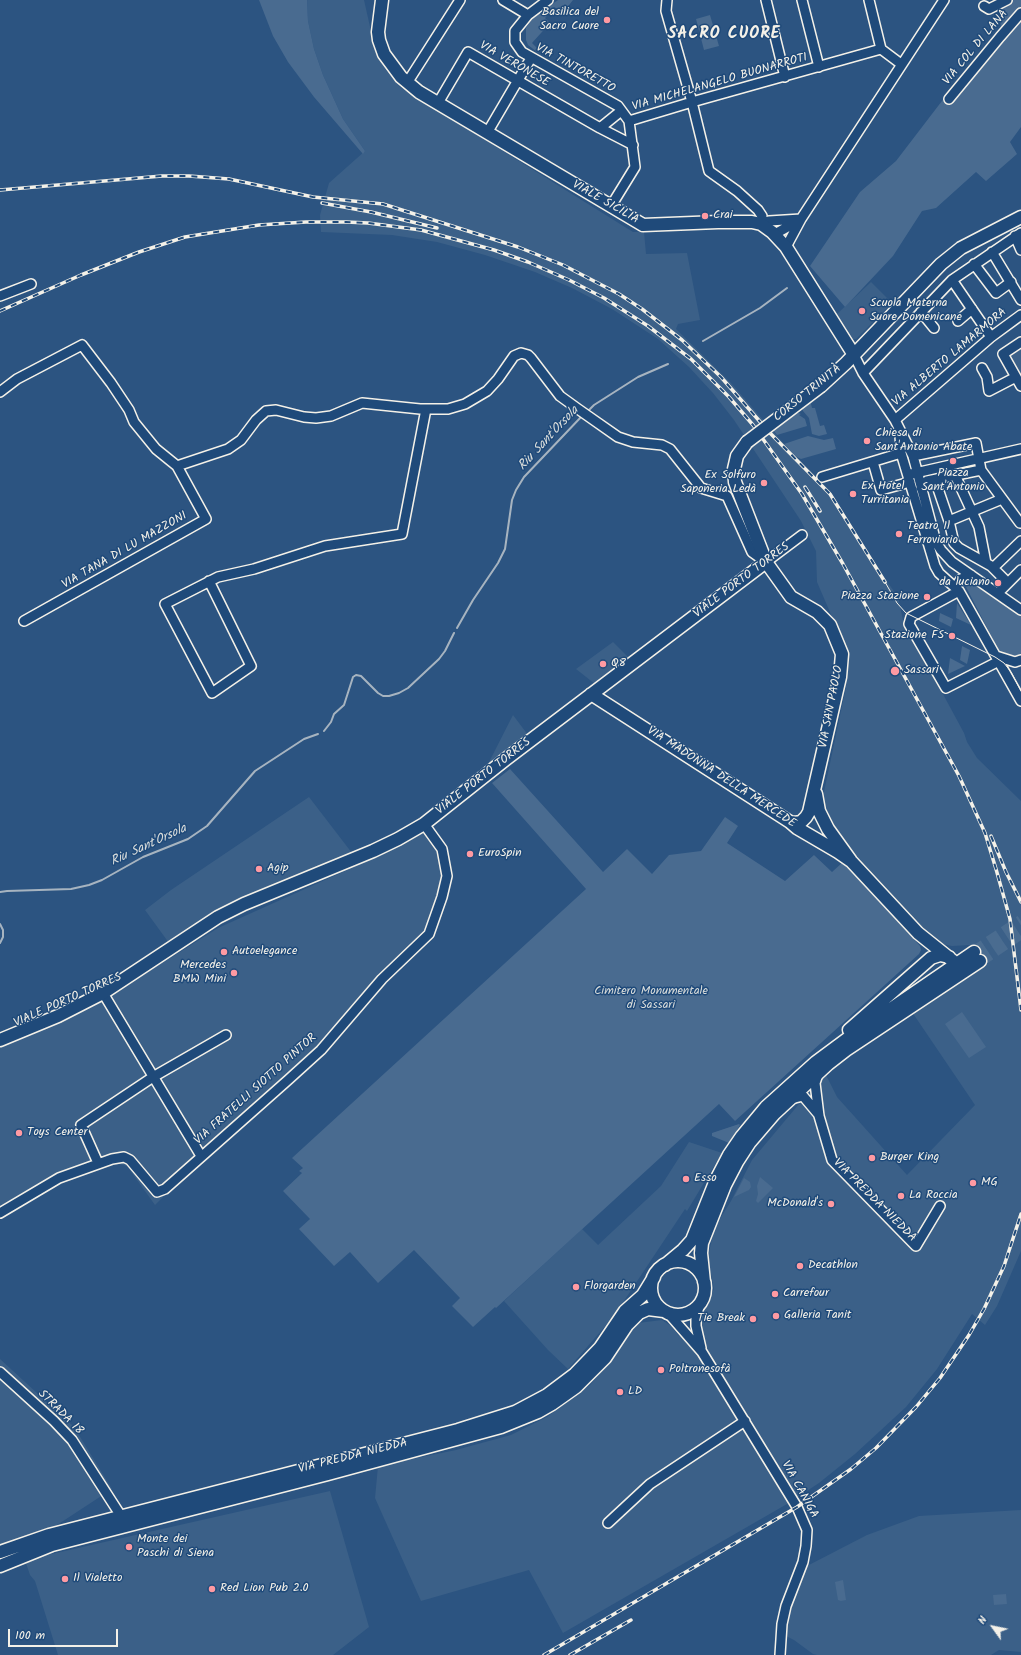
<!DOCTYPE html>
<html>
<head>
<meta charset="utf-8">
<style>
  body { margin:0 }
  #map { position:relative; width:1021px; height:1655px; overflow:hidden; background:#2c5481; font-family:Kalam,sans-serif }
  canvas { display:block }
  .north { position:absolute; left:973px; top:1607px; width:40px; height:40px; -webkit-text-stroke:3px #1f4a7a; paint-order:stroke; rotate:303deg; font-size:11px; font-weight:700; line-height:16px; text-align:center; color:#f4f1e8 }
  .north::after { content:''; display:block; margin:auto; width:14px; height:18px; background:#f4f1e8; clip-path:polygon(50% 0,100% 100%,50% 72%,0 100%) }
  .scale { position:absolute; left:8px; top:1629px; width:110px; height:18px; box-sizing:border-box; border:2px solid #f4f1e8; border-top:0; padding-left:5px; font-size:12px; line-height:14px; white-space:nowrap; color:#f4f1e8; -webkit-text-stroke:3px #1f4a7a; paint-order:stroke }
</style>
</head>
<body>
<div id="map">
<canvas width="1021" height="1655"></canvas>
<div class="north">N</div>
<div class="scale">100 m</div>
</div>
<script>
const ctx = document.querySelector('canvas').getContext('2d');
ctx.lineJoin = 'round';
function paint(path, color) { ctx.fillStyle = color; ctx.fill(path, 'evenodd'); }
const toPath = rows => new Path2D(rows.map(r => 'M' + r).join(''));
function stroke(path, color, width, dash) { ctx.strokeStyle = color; ctx.lineWidth = width; ctx.lineCap = dash ? 'butt' : 'round'; ctx.setLineDash(dash || []); ctx.stroke(path); }
function drawText(font, color, halo, rows, align = 'center') {
  ctx.font = font + ' Kalam,sans-serif'; ctx.lineWidth = 3; ctx.setLineDash([]); ctx.textBaseline = 'middle'; ctx.strokeStyle = halo; ctx.fillStyle = color; for (const [text, x, y, turn = 0] of rows) {
    ctx.save(); ctx.translate(x, y); ctx.rotate((+turn || 0) * Math.PI / 180); ctx.textAlign = isNaN(turn) ? turn : align; if (halo) ctx.strokeText(text, 0, 0); ctx.fillText(text, 0, 0); ctx.restore();
  }
}
const built = toPath([
  [307,0,364,0,375,49,385,69,400,87,633,232,644,232,646,254,687,253,700,320,678,324,676,329,731,383,785,445,836,500,872,560,898,597,903,620,964,733,967,742,977,758,1021,801,1021,1251,997,1306,985,1325,972,1314,937,1369,906,1407,855,1454,819,1483,787,1504,563,1633,529,1570,421,1601,375,1498,378,1466,456,1450,511,1435,547,1417,590,1385,613,1358,638,1323,662,1320,671,1326,679,1336,700,1318,714,1289,709,1264,709,1252,712,1239,715,1227,731,1201,752,1160,825,1073,837,1097,907,1175,975,1105,912,1012,982,964,970,945,952,946,942,944,931,936,840,838,828,817,823,801,824,792,846,687,848,654,817,582,816,551,801,521,734,420,713,393,689,367,658,339,612,309,572,288,535,272,485,255,437,242,392,235,321,232,320,215,329,183,365,151,343,119,323,75,314,49,308,21],
  [871,282,892,303,856,339,853,339,837,314],
  [1021,344,1021,383,1006,353],
  [613,642,629,658,595,684,576,669],
  [513,715,528,735,487,766],
  [309,797,352,853,257,894,169,943,145,910,171,890],
  [424,827,440,851,443,877,427,931,320,1048,203,1151,110,996,218,928,374,858],
  [102,1000,199,1161,155,1205,127,1166,119,1164,108,1165,57,1185,0,1218,0,1046],
  [689,1142,722,1153,687,1211,685,1209,614,1316,568,1369,548,1350,504,1301,582,1229,598,1245,661,1186],
  [0,1359,74,1427,112,1489,57,1525,0,1545],
  [330,1491,369,1627,333,1655,58,1655,35,1581,30,1575,25,1560],
  [1021,1510,1021,1652,999,1650,991,1655,817,1655,813,1654,794,1640,784,1635,786,1614,807,1566,867,1535,919,1516]
]);
const green = toPath([
  [259,0,307,0,308,21,314,49,323,75,343,119,365,151,363,154,314,97,288,62,273,36],
  [558,0,573,0,566,9,564,6,560,10,554,7,545,18,550,23,532,43,537,48,535,50,545,58,528,45,526,40,526,28,533,18],
  [999,0,1021,0,1021,127,1010,142,1017,154,986,181,976,172,936,208,922,211,893,256,845,307,810,266,860,192,896,161,971,63,1001,29],
  [710,15,719,46,704,50,696,19],
  [810,400,812,408,815,408,820,426,824,425,827,434,819,436,812,434,809,418,803,411,802,407],
  [795,412,801,414,799,415,805,419,807,426,777,435,773,430],
  [808,436,824,440,833,438,836,449,801,459,795,456,784,444],
  [973,581,1021,615,1021,657,1000,653,965,585],
  [957,603,971,625,956,618],
  [940,613,953,619,951,627,939,621],
  [962,646,970,650,967,664,960,660],
  [950,658,965,666,948,674],
  [510,769,603,872,627,849,652,874,669,855,701,851,725,817,738,826,727,843,785,881,814,855,832,872,843,862,920,946,921,950,919,954,735,1121,719,1104,496,1308,495,1307,473,1327,452,1306,460,1298,414,1250,378,1283,350,1252,334,1266,299,1229,310,1219,283,1191,302,1173,299,1171,303,1168,292,1158,586,889,492,783],
  [962,1012,986,1047,969,1058,945,1024],
  [739,1124,740,1125,729,1143,712,1136,712,1133],
  [760,1177,773,1188,758,1203,756,1201,758,1194,757,1186],
  [744,1178,750,1182,751,1187,749,1190,734,1197],
  [843,1580,846,1600,841,1601,838,1600,835,1582],
  [1006,1594,1007,1604,994,1605,993,1595]
]);
const stream = toPath([
  [703,341,760,308,787,288],
  [587,412,594,405,638,377,668,364],
  [457,628,473,600,498,563,505,549,512,500,516,490,524,477,582,416],
  [324,731,331,722,334,714,344,705,353,677,356,675,361,676,378,693,383,696,389,696,399,693,408,688,439,659,445,651,454,633],
  [0,892,7,891,71,889,89,885,102,880,143,857,188,839,207,826,255,771,304,739,318,734],
  [0,924,3,930,3,937,0,943]
]);
const majorTunnel = toPath([
  [974,952,1021,921],
  [980,961,1021,933]
]);
const minor = toPath([
  [503,0,528,15],
  [548,0,528,15,515,31,515,42,522,52,618,106,629,121,635,167,611,206],
  [667,0,666,11,692,102,709,171,737,191,758,210,762,216,761,224,769,221,801,219],
  [766,0,785,77],
  [802,0,819,67],
  [869,0,881,49],
  [984,6,989,9,1007,0],
  [881,49,901,64],
  [407,83,460,0],
  [949,99,1000,37,1021,13],
  [438,103,468,52,600,128,633,145],
  [629,121,692,102,881,49],
  [600,128,621,111],
  [487,133,531,58],
  [775,234,798,221],
  [1015,236,1021,250],
  [786,247,801,219,944,0],
  [992,252,1021,300],
  [974,264,996,293,1011,282],
  [952,280,991,337],
  [0,296,31,284],
  [921,312,934,328],
  [958,321,972,309],
  [1021,342,1003,354,1021,386],
  [854,355,863,373,895,420,913,456,936,542,941,550,952,562,1021,610],
  [982,368,987,377,989,391,1016,377],
  [863,373,952,280,1021,233],
  [0,392,17,379,82,345,111,383,129,410,134,422,156,449,177,466],
  [895,420,991,337,1021,315],
  [900,435,901,453,935,566,939,573,959,591,1021,701],
  [913,456,976,443,981,470,1020,523,1021,523],
  [873,462,881,490,910,482],
  [911,474,1021,449],
  [955,475,979,527,986,563],
  [822,477,901,453],
  [935,480,949,521,954,543,959,548,991,566,1008,583],
  [921,488,923,484,927,481,981,470],
  [949,521,1002,499],
  [993,568,1021,541],
  [209,581,251,666,212,693,165,604,218,577,254,569,325,546,402,534,426,409],
  [956,589,957,585,961,579,971,575],
  [959,591,911,617,909,624,946,688,999,661],
  [998,593,1021,570],
  [24,621,206,519,177,466,228,449,241,440,256,420,266,411,276,410,304,417,316,418,331,416,362,403,420,409,448,409,465,404,487,391,498,379,514,356,521,353,528,355,531,358,560,396,578,409,618,437,633,442,662,445,670,449,701,488,727,496,752,552,766,562,802,535],
  [996,656,1015,662,1021,660],
  [103,993,201,1156],
  [818,1074,815,1083,819,1116,832,1160,916,1246,940,1206],
  [791,1099,803,1096,819,1115],
  [98,1163,81,1125,153,1077,226,1035],
  [0,1213,59,1178,112,1159,124,1157,130,1160,157,1192,165,1189,288,1080,321,1050,382,979,429,934,442,897,447,876,442,849,424,824],
  [700,1303,696,1317,696,1326,701,1348],
  [668,1313,702,1352,797,1507,807,1530,806,1546,803,1562,786,1606,782,1624,780,1655],
  [0,1372,54,1421,72,1440,121,1516],
  [608,1523,650,1484,745,1421]
]);
const major = toPath([
  [382,0,378,32,379,40,384,54,401,77,419,92,643,225,718,222,752,222,761,224,772,232,786,247,854,355],
  [821,386,846,363,941,264,961,248,1021,217],
  [747,442,737,456,734,469,735,482,766,562,791,597,817,612,830,625,842,654,840,677,809,812,806,817,801,822,795,823,790,822],
  [591,694,790,822,797,828,838,852,851,861],
  [816,794,819,811,828,829,851,861,918,933,953,961,956,967,955,973],
  [849,1030,931,958,940,955,949,957],
  [0,1040,58,1016,103,993,218,917,244,904,373,851,398,839,424,824,506,759,766,562],
  '651 1288a27 27 0 1 1 54 0a27 27 0 1 1-54 0Z',
  [665,1265,683,1250,692,1240,716,1180,729,1155,742,1136,766,1107,816,1062,847,1039,974,952],
  [704,1282,701,1253,702,1243,725,1185,737,1162,750,1142,774,1114,828,1064,846,1050,980,961],
  [0,1552,49,1535,458,1430,515,1412,547,1395,575,1374,600,1348,625,1311,643,1295,654,1277],
  [0,1566,52,1545,328,1474,501,1427,538,1412,552,1404,576,1387,605,1358,627,1325,639,1313,648,1309,664,1311]
]);
const tram = toPath([
  [885,582,897,603,906,613,995,657,1004,663,1011,672,1021,691]
]);
const rail = toPath([
  [0,190,162,176,189,176,229,179,313,197,383,204,518,247,563,265,619,294,642,309,682,340,721,377,769,432,830,494,885,582],
  [322,203,371,212,437,228],
  [0,311,81,275,139,252,185,237,259,225,306,222,346,222,368,223,421,230,494,250,528,262,569,280,604,298,648,326,691,359,729,397,753,425,802,494,843,564,959,776,985,833,996,869,1010,919,1021,1010],
  [805,487,820,511],
  [991,836,1006,872,1021,902],
  [544,1655,797,1507,851,1469,876,1448,916,1407,940,1378,969,1335,984,1309,1004,1266,1021,1214],
  [570,1655,631,1620]
]);
const majorBridge = toPath([
  [747,442,821,386]
]);
const markers = [
  [607,20,4,"#ff9aa2"],
  [705,216,4,"#ff9aa2"],
  [862,311,4,"#ff9aa2"],
  [867,441,4,"#ff9aa2"],
  [953,461,4,"#ff9aa2"],
  [764,483,4,"#ff9aa2"],
  [853,494,4,"#ff9aa2"],
  [899,534,4,"#ff9aa2"],
  [998,583,4,"#ff9aa2"],
  [927,597,4,"#ff9aa2"],
  [952,636,4,"#ff9aa2"],
  [603,664,4,"#ff9aa2"],
  [895,671,5,"#ff9aa2"],
  [470,854,4,"#ff9aa2"],
  [259,869,4,"#ff9aa2"],
  [224,952,4,"#ff9aa2"],
  [234,973,4,"#ff9aa2"],
  [19,1133,4,"#ff9aa2"],
  [872,1158,4,"#ff9aa2"],
  [686,1179,4,"#ff9aa2"],
  [973,1183,4,"#ff9aa2"],
  [901,1196,4,"#ff9aa2"],
  [831,1204,4,"#ff9aa2"],
  [800,1266,4,"#ff9aa2"],
  [576,1287,4,"#ff9aa2"],
  [775,1294,4,"#ff9aa2"],
  [776,1316,4,"#ff9aa2"],
  [753,1319,4,"#ff9aa2"],
  [661,1370,4,"#ff9aa2"],
  [620,1392,4,"#ff9aa2"],
  [129,1547,4,"#ff9aa2"],
  [65,1579,4,"#ff9aa2"],
  [212,1589,4,"#ff9aa2"]
];
const poiNames = [
  ["Basilica del",599,13,"right"],
  ["Sacro Cuore",599,27,"right"],
  ["Crai",713,216],
  ["Scuola Materna",870,304],
  ["Suore Domenicane",870,318],
  ["Chiesa di",875,434],
  ["Sant'Antonio Abate",875,448],
  ["Piazza",953,474,"center"],
  ["Sant'Antonio",953,488,"center"],
  ["Ex Solfuro",756,476,"right"],
  ["Saponeria Ledà",756,490,"right"],
  ["Ex Hotel",861,487],
  ["Turritania",861,501],
  ["Teatro Il",907,527],
  ["Ferroviario",907,541],
  ["da luciano",990,583,"right"],
  ["Piazza Stazione",919,597,"right"],
  ["Stazione FS",944,636,"right"],
  ["Q8",611,664],
  ["Sassari",904,671],
  ["EuroSpin",478,854],
  ["Agip",267,869],
  ["Autoelegance",232,952],
  ["Mercedes",226,966,"right"],
  ["BMW Mini",226,980,"right"],
  ["Toys Center",27,1133],
  ["Burger King",880,1158],
  ["Esso",694,1179],
  ["MG",981,1183],
  ["La Roccia",909,1196],
  ["McDonald's",823,1204,"right"],
  ["Decathlon",808,1266],
  ["Florgarden",584,1287],
  ["Carrefour",783,1294],
  ["Galleria Tanit",784,1316],
  ["Tie Break",745,1319,"right"],
  ["Poltronesofà",669,1370],
  ["LD",628,1392],
  ["Monte dei",137,1540],
  ["Paschi di Siena",137,1554],
  ["Il Vialetto",73,1579],
  ["Red Lion Pub 2.0",220,1589]
];
const streetNames = [
  ["VIA COL DI LANA",976,48,-50],
  ["VIA VERONESE",514,65,30],
  ["VIA TINTORETTO",575,69,29],
  ["VIA MICHELANGELO BUONARROTI",720,83,-16],
  ["VIALE SICILIA",605,203,30],
  ["VIA ALBERTO LAMARMORA",950,358,-40],
  ["CORSO TRINITÀ",808,394,-39],
  ["VIA TANA DI LU MAZZONI",125,551,-30],
  ["VIALE PORTO TORRES",742,581,-37],
  ["VIA SAN PAOLO",832,707,-79],
  ["VIALE PORTO TORRES",484,777,-38],
  ["VIA MADONNA DELLA MERCEDE",721,778,33],
  ["VIALE PORTO TORRES",68,1001,-24],
  ["VIA FRATELLI SIOTTO PINTOR",256,1090,-42],
  ["VIA PREDDA NIEDDA",874,1201,45],
  ["STRADA 18",60,1413,45],
  ["VIA PREDDA NIEDDA",353,1457,-14],
  ["VIA CANIGA",799,1490,61]
];
const parkNames = [
  ["Cimitero Monumentale",651,992],
  ["di Sassari",651,1006]
];
const waterNames = [
  ["Riu Sant'Orsola",549,439,-47],
  ["Riu Sant'Orsola",149,846,-25]
];
const districtNames = [
  ["SACRO CUORE",724,35]
];
paint(built, '#3b6088');
paint(green, '#496b90');
stroke(stream, '#a7b4c0', 2);
stroke(majorTunnel, '#4a6c90', 12, [12, 6]);
stroke(minor, '#f4f1e8', 12);
stroke(major, '#f4f1e8', 15);
stroke(minor, '#1f4a7a', 9);
stroke(major, '#1f4a7a', 12);
stroke(tram, '#f4f1e8', 1);
stroke(rail, '#f4f1e8', 3.5);
stroke(rail, '#1f4a7a', 2, [6]);
stroke(majorBridge, '#f4f1e8', 15, []);
stroke(majorBridge, '#1f4a7a', 12);
for (const [x, y, r, color] of markers) { const dot = new Path2D(); dot.arc(x, y, r, 0, 2 * Math.PI); ctx.fillStyle = color; ctx.fill(dot); stroke(dot, '#1f4a7a', 1.5); }
drawText('12px', '#f4f1e8', '#1f4a7a', poiNames, 'left');
drawText('12px', '#f4f1e8', '#1f4a7a', streetNames);
drawText('12px', '#dadddb', '#1f4a7a', parkNames);
drawText('italic 13px', '#dadddb', '#1f4a7a', waterNames);
ctx.letterSpacing = '1px';
drawText('bold 16px', '#f4f1e8', '#1f4a7a', districtNames);
ctx.letterSpacing = '0px';
</script>
</body>
</html>
